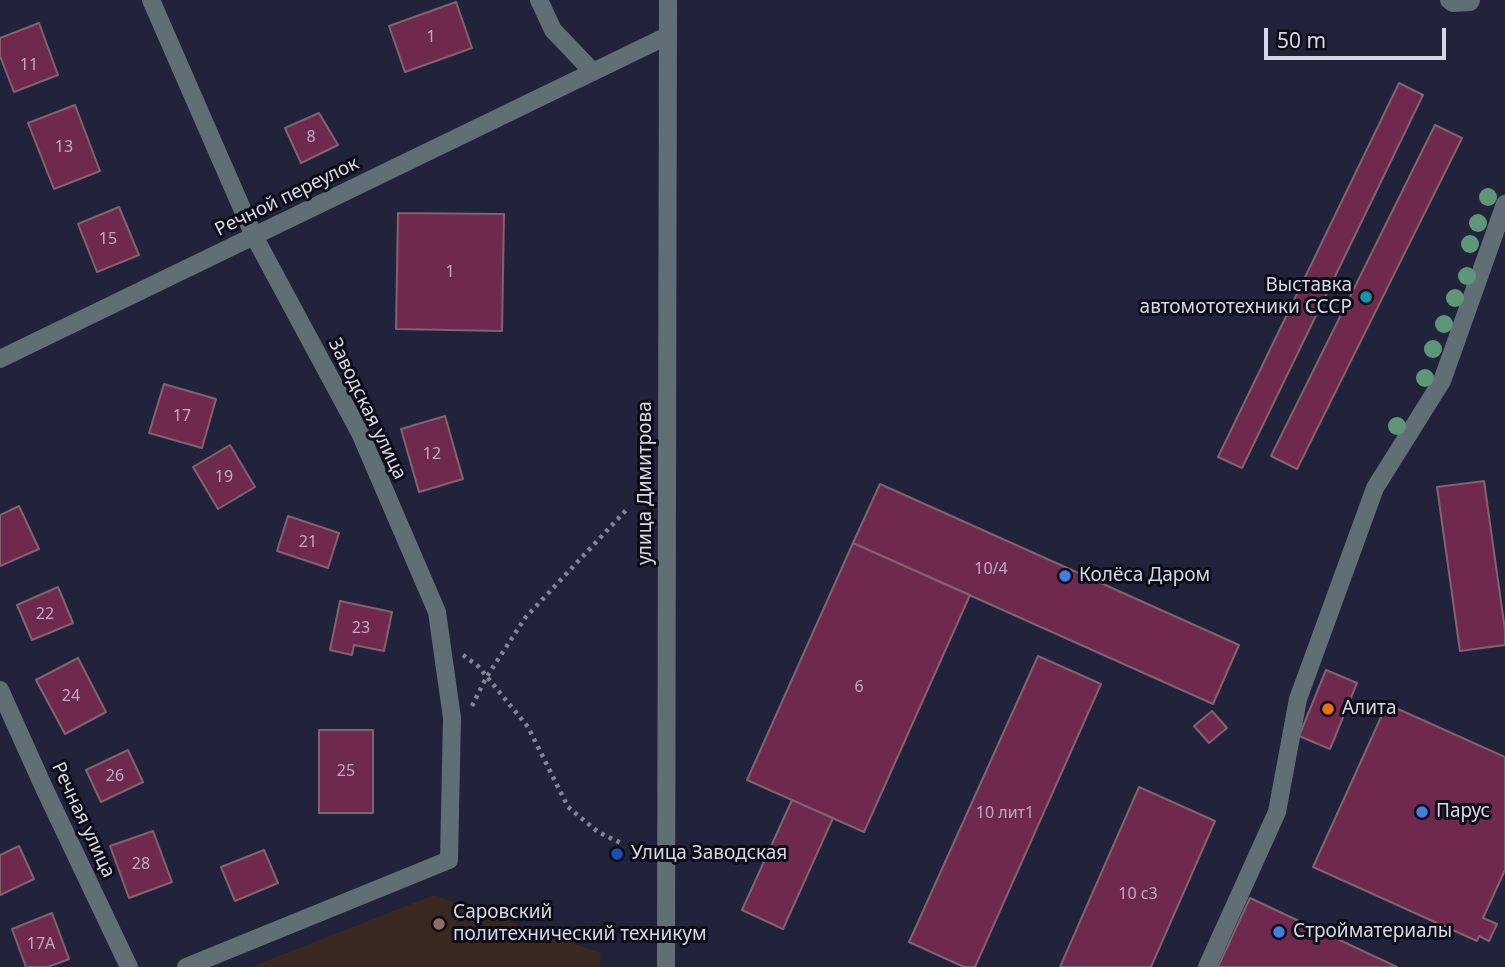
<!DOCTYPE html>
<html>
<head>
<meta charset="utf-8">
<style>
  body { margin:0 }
  #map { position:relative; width:1505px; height:967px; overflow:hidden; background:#21233b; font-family:"Noto Sans",sans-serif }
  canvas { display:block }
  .scale { position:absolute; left:1264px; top:28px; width:182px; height:32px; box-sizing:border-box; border:4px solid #d6d8e8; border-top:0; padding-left:9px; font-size:21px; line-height:24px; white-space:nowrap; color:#d6d8e8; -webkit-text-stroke:5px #0d0d18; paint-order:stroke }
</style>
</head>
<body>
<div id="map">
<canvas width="1505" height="967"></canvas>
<div class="scale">50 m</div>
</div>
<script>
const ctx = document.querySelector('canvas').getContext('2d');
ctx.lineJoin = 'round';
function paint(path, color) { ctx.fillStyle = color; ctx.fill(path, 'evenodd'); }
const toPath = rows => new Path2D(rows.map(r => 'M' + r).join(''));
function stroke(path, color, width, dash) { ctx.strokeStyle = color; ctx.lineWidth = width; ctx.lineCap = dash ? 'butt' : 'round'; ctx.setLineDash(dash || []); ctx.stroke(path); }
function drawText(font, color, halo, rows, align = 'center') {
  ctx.font = font + ' "Noto Sans",sans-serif'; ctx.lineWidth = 6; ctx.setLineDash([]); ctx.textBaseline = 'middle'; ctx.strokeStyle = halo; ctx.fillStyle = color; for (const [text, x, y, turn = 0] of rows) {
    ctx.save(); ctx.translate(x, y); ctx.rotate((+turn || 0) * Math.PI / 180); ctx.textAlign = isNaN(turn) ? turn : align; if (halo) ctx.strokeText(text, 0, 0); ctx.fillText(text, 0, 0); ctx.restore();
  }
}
const education = toPath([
  [434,895,601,953,600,967,251,967]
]);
const building = toPath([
  [456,2,472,48,405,72,389,26,456,2],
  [39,23,58,75,14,92,0,56,0,38,39,23],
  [1399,83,1423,95,1242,468,1218,457,1399,83],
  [75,105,100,171,54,189,28,123,75,105],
  [319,113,338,145,301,163,285,128,319,113],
  [1435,125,1462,138,1297,469,1271,456,1435,125],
  [119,207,139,255,97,272,78,224,119,207],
  [398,213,504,214,502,331,396,329,398,213],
  [164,384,216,399,202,448,149,433,164,384],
  [445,416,463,479,419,492,401,429,445,416],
  [230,445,255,487,218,509,193,467,230,445],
  [1484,481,1505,630,1505,645,1460,651,1437,487,1484,481],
  [880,484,1239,645,1213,704,853,543,880,484],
  [19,506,39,549,0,566,0,515,19,506],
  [288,516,339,533,328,568,277,551,288,516],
  [853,543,970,595,864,832,747,780,853,543],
  [58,587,73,623,32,640,17,605,58,587],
  [340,601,392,612,384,651,354,645,352,655,330,650,340,601],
  [1038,656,1101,684,975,967,964,967,909,942,1038,656],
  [78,658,106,712,65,734,36,680,78,658],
  [1326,670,1357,683,1330,749,1299,736,1326,670],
  [1387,704,1505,757,1505,870,1483,918,1497,924,1489,941,1479,936,1477,941,1313,867,1387,704],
  [1212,711,1227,728,1209,743,1194,726,1212,711],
  [319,730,373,730,373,813,319,813,319,730],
  [128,750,143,782,101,802,86,770,128,750],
  [1139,787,1215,821,1151,967,1060,967,1139,787],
  [792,800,833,818,783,929,742,910,792,800],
  [153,831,172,882,129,898,110,846,153,831],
  [19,846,34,879,0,895,0,855,19,846],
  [264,850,278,883,235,901,221,867,264,850],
  [1250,898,1397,967,1218,967,1250,898],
  [52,913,69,959,48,967,26,967,12,929,52,913]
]);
const path = toPath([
  [463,655,478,666,528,727,568,807,598,832,623,844],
  [472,706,486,678,525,618,629,507]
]);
const minor = toPath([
  [151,0,254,236,360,433,437,612,452,718,449,860,186,967],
  [539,0,553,30,593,72],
  [1449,0,1453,3,1470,2,1471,0],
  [0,359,667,36],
  [0,690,45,790,129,967],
  [666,967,668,0],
  [1207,967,1277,812,1298,699,1375,488,1442,381,1505,204]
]);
const trees = [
  [1488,197],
  [1478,223],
  [1470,244],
  [1467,276],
  [1455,298],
  [1444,324],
  [1433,349],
  [1425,378],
  [1397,426]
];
const markers = [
  [1366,297,7,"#0f9aa8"],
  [1065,576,7,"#3f7fe0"],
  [1328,709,7,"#e8710a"],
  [1422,812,7,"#3f7fe0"],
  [617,854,7,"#1a4fb4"],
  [439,924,7,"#8d6e63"],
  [1279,932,7,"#3f7fe0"]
];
const numberNames = [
  ["1",431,37],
  ["11",29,65],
  ["8",311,137],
  ["13",64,147],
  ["15",108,239],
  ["1",450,272],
  ["17",182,416],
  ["12",432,454],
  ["19",224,477],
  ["21",308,542],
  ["10/4",991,569],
  ["22",45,614],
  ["23",361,628],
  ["6",859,687],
  ["24",71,696],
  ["25",346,771],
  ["26",115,776],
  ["10 лит1",1005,813],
  ["28",141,864],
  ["10 с3",1138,894],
  ["17А",41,944]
];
const streetNames = [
  ["Речной переулок",287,197,-26],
  ["Заводская улица",367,409,64],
  ["улица Димитрова",646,483,-90],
  ["Речная улица",83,820,65]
];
const poiNames = [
  ["Выставка",1352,286,"right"],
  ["автомототехники СССР",1352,308,"right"],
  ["Колёса Даром",1079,576],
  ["Алита",1342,709],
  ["Парус",1436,812],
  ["Улица Заводская",631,854],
  ["Саровский",453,913],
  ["политехнический техникум",453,935],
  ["Стройматериалы",1293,932]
];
paint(education, '#39281f');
paint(building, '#70294e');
stroke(building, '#826270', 2);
stroke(path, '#828498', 4.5, [3.5, 5]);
stroke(minor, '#616e76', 18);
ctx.fillStyle = '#5f9678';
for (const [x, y] of trees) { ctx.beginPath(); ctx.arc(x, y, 9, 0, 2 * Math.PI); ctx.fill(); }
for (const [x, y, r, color] of markers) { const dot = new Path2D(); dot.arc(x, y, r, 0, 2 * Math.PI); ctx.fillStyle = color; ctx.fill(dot); stroke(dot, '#0d0d18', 2.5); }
drawText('16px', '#bcacc2', null, numberNames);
drawText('19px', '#d6d8e8', '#0d0d18', streetNames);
drawText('19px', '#d6d8e8', '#0d0d18', poiNames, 'left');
</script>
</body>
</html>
